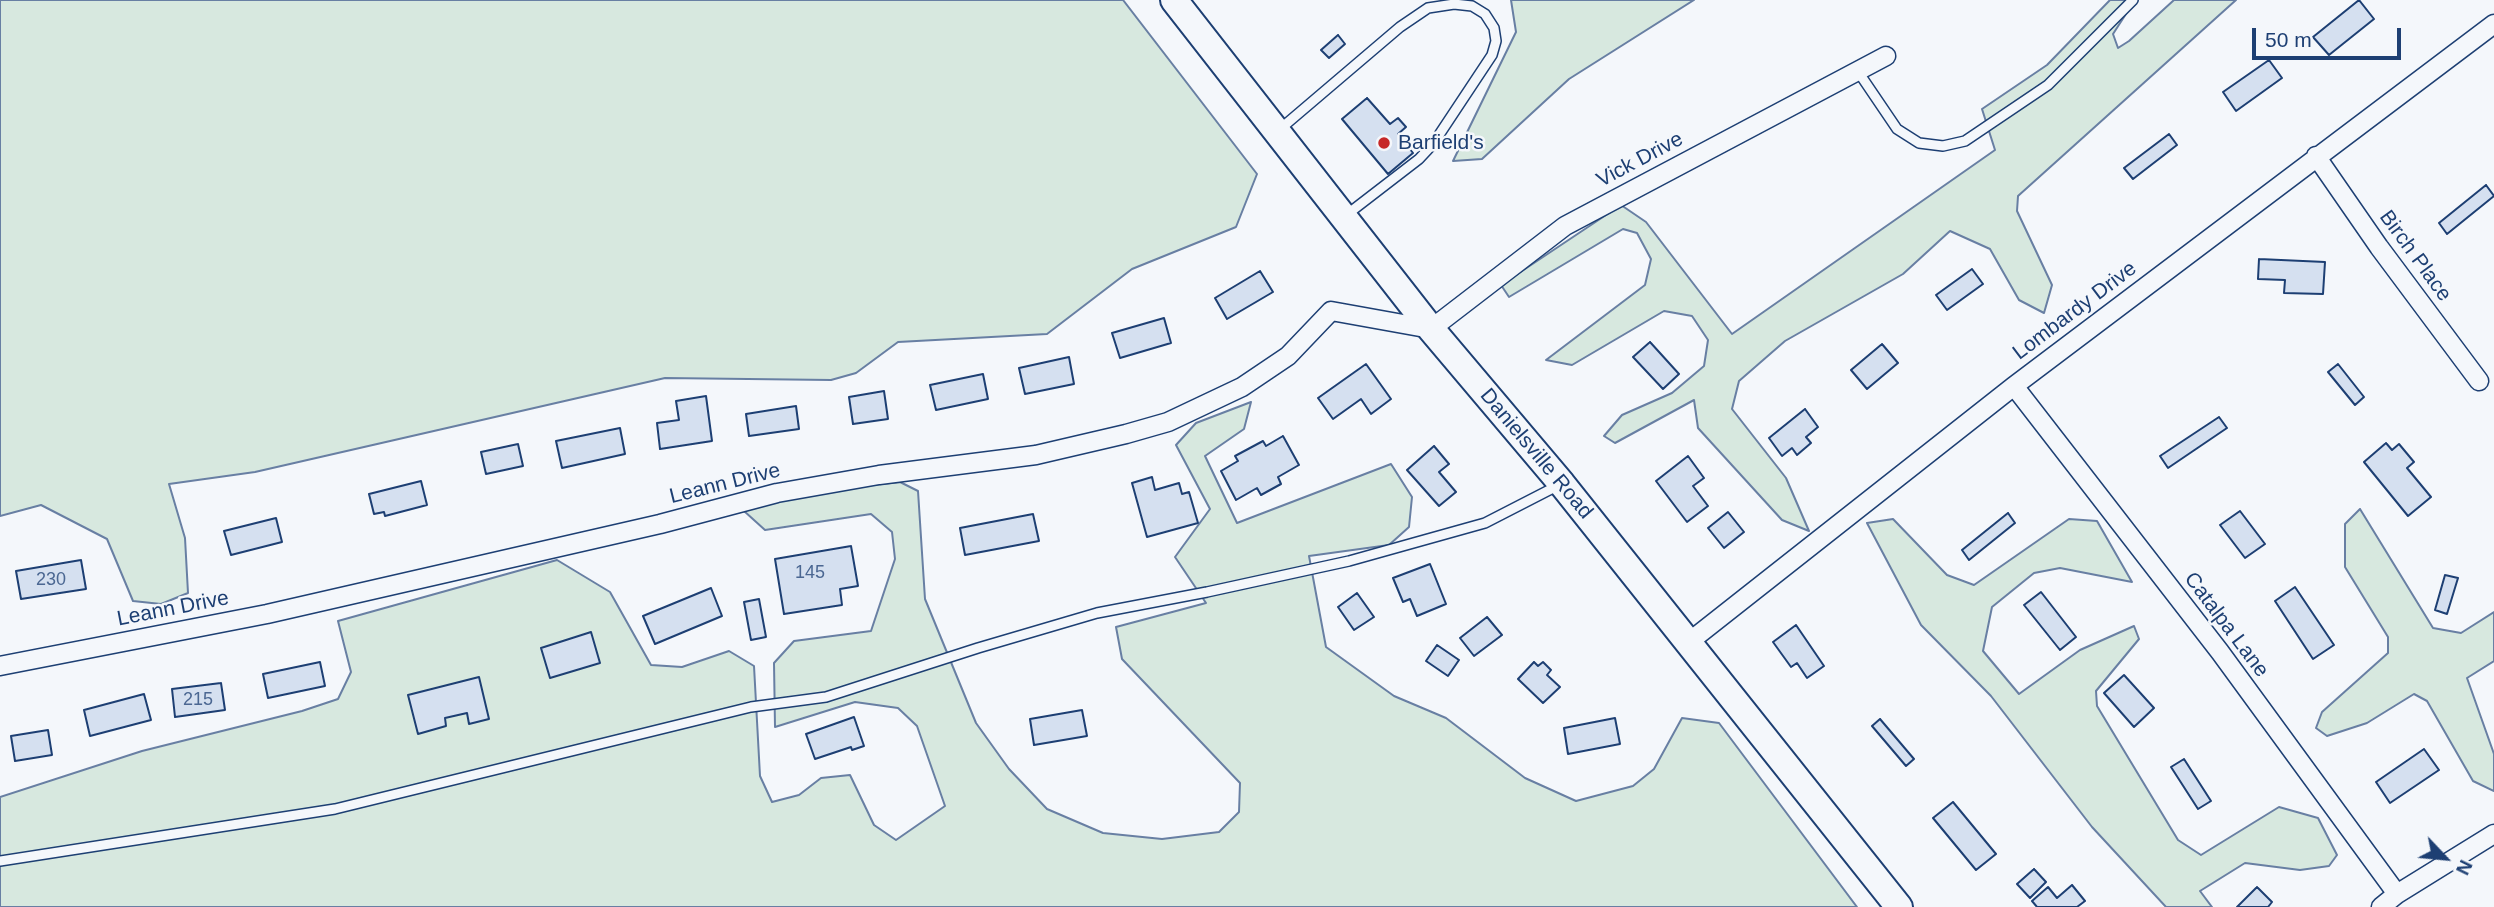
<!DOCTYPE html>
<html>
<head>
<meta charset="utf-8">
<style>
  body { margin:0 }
  #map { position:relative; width:2494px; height:907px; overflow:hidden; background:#f4f7fb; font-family:Arial,sans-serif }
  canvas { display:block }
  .north { position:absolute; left:2410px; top:823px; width:70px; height:70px; -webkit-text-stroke:5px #f4f7fb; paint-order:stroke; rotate:116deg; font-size:19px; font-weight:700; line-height:28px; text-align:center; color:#1d3f73 }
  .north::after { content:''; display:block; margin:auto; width:24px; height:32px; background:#1d3f73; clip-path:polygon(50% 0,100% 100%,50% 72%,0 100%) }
  .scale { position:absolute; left:2252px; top:28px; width:149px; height:32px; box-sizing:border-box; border:4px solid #1d3f73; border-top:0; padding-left:9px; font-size:21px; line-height:24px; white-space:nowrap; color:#1d3f73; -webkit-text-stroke:5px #f4f7fb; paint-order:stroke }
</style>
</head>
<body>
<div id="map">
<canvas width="2494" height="907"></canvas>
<div class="north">N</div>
<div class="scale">50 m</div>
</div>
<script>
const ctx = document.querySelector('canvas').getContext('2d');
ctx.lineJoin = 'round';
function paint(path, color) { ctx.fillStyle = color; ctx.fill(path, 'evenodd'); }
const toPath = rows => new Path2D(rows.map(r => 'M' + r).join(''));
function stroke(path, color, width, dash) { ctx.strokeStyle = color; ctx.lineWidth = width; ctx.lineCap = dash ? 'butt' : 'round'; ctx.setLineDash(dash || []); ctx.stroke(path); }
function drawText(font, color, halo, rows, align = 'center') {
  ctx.font = font + ' Arial,sans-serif'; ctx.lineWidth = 5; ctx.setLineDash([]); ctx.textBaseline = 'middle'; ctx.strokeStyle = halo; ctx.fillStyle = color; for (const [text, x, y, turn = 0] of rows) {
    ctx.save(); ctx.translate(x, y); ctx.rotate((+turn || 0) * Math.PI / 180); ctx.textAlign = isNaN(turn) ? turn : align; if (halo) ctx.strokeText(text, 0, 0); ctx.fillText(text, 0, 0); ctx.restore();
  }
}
const green = toPath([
  [0,0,1123,0,1257,174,1236,227,1132,269,1047,334,898,342,856,373,831,380,665,378,255,472,169,484,185,538,188,593,161,604,133,601,107,539,41,505,0,516,0,0],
  [1511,0,1694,0,1569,79,1482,159,1453,161,1516,32,1511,0],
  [2110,0,2135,0,2113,34,2118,48,2129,41,2174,0,2236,0,2018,196,2017,211,2052,285,2044,313,2019,300,1990,249,1950,231,1903,274,1785,341,1739,381,1732,409,1786,478,1809,531,1782,520,1698,428,1694,400,1615,443,1604,436,1622,415,1672,393,1704,366,1708,340,1692,316,1664,311,1572,365,1546,360,1645,285,1651,259,1637,233,1623,229,1509,297,1501,285,1621,205,1646,222,1732,334,1995,150,1982,109,2047,65,2110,0],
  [1251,402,1244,429,1205,456,1237,523,1391,464,1412,497,1409,527,1389,545,1309,556,1326,647,1394,696,1446,718,1525,778,1576,801,1633,786,1654,769,1682,718,1719,723,1857,907,0,907,0,797,142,751,302,711,338,699,351,672,338,621,557,560,610,592,651,665,682,667,729,651,754,666,760,776,772,802,799,795,821,778,850,775,874,825,896,840,945,806,917,726,898,708,855,702,775,727,774,663,794,641,871,631,895,559,892,532,871,514,765,530,744,511,754,498,900,482,918,491,925,599,976,723,1009,769,1047,809,1103,833,1162,839,1219,832,1239,812,1240,783,1122,659,1116,627,1206,603,1175,557,1210,509,1176,445,1196,423,1251,402],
  [2360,509,2433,628,2461,633,2494,612,2494,661,2467,678,2494,754,2494,791,2473,781,2427,701,2414,694,2367,723,2327,736,2316,728,2322,712,2388,653,2388,637,2345,567,2345,524,2360,509],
  [1893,519,1947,575,1974,585,2069,519,2097,521,2132,582,2060,568,2034,573,1992,607,1983,651,2019,694,2080,650,2134,626,2139,639,2096,691,2097,706,2178,840,2201,855,2279,807,2318,818,2337,855,2329,866,2300,870,2245,863,2200,891,2212,907,2166,907,2092,827,1991,696,1921,625,1867,523,1893,519]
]);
const building = toPath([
  [2359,0,2374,19,2329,55,2313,37,2359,0],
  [1338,35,1345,44,1329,58,1321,50,1338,35],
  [2269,60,2282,78,2236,111,2223,92,2269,60],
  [1367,98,1390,124,1398,118,1406,127,1398,134,1413,153,1388,174,1342,119,1367,98],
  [2169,134,2177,145,2133,179,2124,168,2169,134],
  [2486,185,2494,196,2447,234,2439,223,2486,185],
  [2259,259,2325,262,2323,294,2284,293,2285,280,2258,279,2259,259],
  [1972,269,1983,284,1947,310,1936,295,1972,269],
  [1260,271,1273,292,1227,319,1215,298,1260,271],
  [1164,318,1171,343,1120,358,1112,333,1164,318],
  [1650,342,1679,374,1663,389,1633,357,1650,342],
  [1882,344,1898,363,1867,389,1851,370,1882,344],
  [1069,357,1074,384,1025,394,1019,368,1069,357],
  [1366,364,1391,399,1371,414,1361,399,1333,419,1318,398,1366,364],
  [2338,364,2364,397,2355,405,2328,372,2338,364],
  [983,374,988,399,936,410,930,385,983,374],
  [884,391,888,419,853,424,849,397,884,391],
  [706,396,712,441,660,449,657,423,679,420,676,401,706,396],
  [796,406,799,429,749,436,746,414,796,406],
  [1805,409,1818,427,1806,437,1811,443,1797,455,1792,448,1782,456,1769,438,1805,409],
  [2219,417,2227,428,2168,468,2160,456,2219,417],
  [620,428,625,454,562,468,556,441,620,428],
  [1283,436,1299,465,1278,477,1281,484,1261,495,1257,488,1236,500,1221,471,1238,461,1235,456,1263,441,1266,446,1283,436],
  [2386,443,2392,450,2399,444,2414,462,2407,468,2431,497,2408,516,2364,462,2386,443],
  [518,444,523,466,486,474,481,452,518,444],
  [1434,446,1449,464,1439,472,1456,492,1439,506,1407,470,1434,446],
  [1688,456,1704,478,1693,486,1708,506,1687,522,1656,481,1688,456],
  [1152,477,1155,490,1179,483,1182,494,1189,492,1198,523,1147,537,1132,483,1152,477],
  [421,481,427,505,385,516,384,512,374,514,369,494,421,481],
  [2240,511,2265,544,2245,558,2220,525,2240,511],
  [1728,512,1744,532,1724,548,1708,528,1728,512],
  [2008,513,2015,523,1969,560,1962,550,2008,513],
  [1033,514,1039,541,965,555,960,528,1033,514],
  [276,518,282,542,231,555,224,531,276,518],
  [851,546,858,586,840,589,842,605,784,614,775,559,851,546],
  [81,560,86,589,21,599,16,571,81,560],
  [1430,564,1446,604,1417,616,1410,599,1403,602,1393,578,1430,564],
  [2445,575,2458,578,2447,614,2435,610,2445,575],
  [2295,587,2334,645,2313,659,2275,601,2295,587],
  [711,588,722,616,655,644,643,616,711,588],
  [2041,592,2076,637,2060,650,2024,605,2041,592],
  [1357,593,1374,617,1354,630,1338,607,1357,593],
  [759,599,766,637,751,640,744,602,759,599],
  [1487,617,1502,635,1474,656,1460,638,1487,617],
  [1796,625,1824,666,1807,678,1797,663,1791,667,1773,642,1796,625],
  [591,632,600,663,550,678,541,648,591,632],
  [1437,645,1459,660,1448,676,1426,661,1437,645],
  [320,662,325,686,268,698,263,674,320,662],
  [1534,662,1538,666,1543,662,1551,670,1547,675,1560,687,1543,703,1518,679,1534,662],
  [2124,675,2154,708,2134,727,2104,693,2124,675],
  [479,677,489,719,469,724,467,713,445,718,446,726,418,734,408,695,479,677],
  [221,683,225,710,175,717,172,689,221,683],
  [144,694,151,720,90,736,84,710,144,694],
  [1082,710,1087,736,1034,745,1030,719,1082,710],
  [854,717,864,746,852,750,851,747,815,759,806,734,854,717],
  [1615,718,1620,744,1568,754,1564,728,1615,718],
  [1880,719,1914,759,1906,766,1872,726,1880,719],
  [48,730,52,755,15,761,11,736,48,730],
  [2424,749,2439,770,2390,803,2376,782,2424,749],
  [2184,759,2211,801,2198,809,2171,767,2184,759],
  [1953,802,1996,854,1976,870,1933,818,1953,802],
  [2034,869,2046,882,2030,898,2017,884,2034,869],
  [2072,885,2085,901,2077,907,2037,907,2032,901,2048,887,2057,898,2072,885],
  [2257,887,2272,902,2268,907,2237,907,2257,887]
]);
const lane = toPath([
  [1857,70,1897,129,1919,143,1943,146,1965,141,2048,85,2133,0],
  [1279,130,1400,27,1428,8,1454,4,1472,6,1485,14,1494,28,1496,41,1492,55,1433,144,1419,159,1345,216],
  [0,861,335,809,751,707,826,697,978,648,1097,613,1207,592,1349,561,1485,523,1559,485]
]);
const street = toPath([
  [2316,156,2379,247,2479,381],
  [2014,386,2220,652,2397,894],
  [1689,642,2014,386,2494,24],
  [0,666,267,614,660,524,777,493,879,475,1036,455,1126,434,1168,422,1242,387,1288,356,1331,311,1431,329,1565,226,1886,56],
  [2381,907,2397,894,2494,834]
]);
const secondary = toPath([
  [1174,0,1431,329,1562,484,1899,907]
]);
const markers = [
  [1384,143,7,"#c62828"]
];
const numberNames = [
  ["145",810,573],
  ["230",51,580],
  ["215",198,700]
];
const poiNames = [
  ["Barfield's",1398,143]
];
const streetNames = [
  ["Vick Drive",1640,160,-28],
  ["Birch Place",2415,256,54],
  ["Lombardy Drive",2075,311,-37],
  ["Danielsville Road",1536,454,50],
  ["Leann Drive",725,484,-14],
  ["Leann Drive",173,609,-11],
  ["Catalpa Lane",2226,625,53]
];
paint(green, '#d7e8df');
stroke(green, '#687fa3', 2);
paint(building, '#d5e0f0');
stroke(building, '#1d3f73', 2);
stroke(lane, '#1d3f73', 12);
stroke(street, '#1d3f73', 21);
stroke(secondary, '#1d3f73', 30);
stroke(lane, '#f4f7fb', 9);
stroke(street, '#f4f7fb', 18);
stroke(secondary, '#f4f7fb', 26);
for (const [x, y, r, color] of markers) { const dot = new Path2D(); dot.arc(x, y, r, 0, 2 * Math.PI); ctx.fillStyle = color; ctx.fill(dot); stroke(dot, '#f4f7fb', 2.5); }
drawText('18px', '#4b6792', null, numberNames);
drawText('21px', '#1d3f73', '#f4f7fb', poiNames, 'left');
drawText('21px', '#1d3f73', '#f4f7fb', streetNames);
</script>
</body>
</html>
